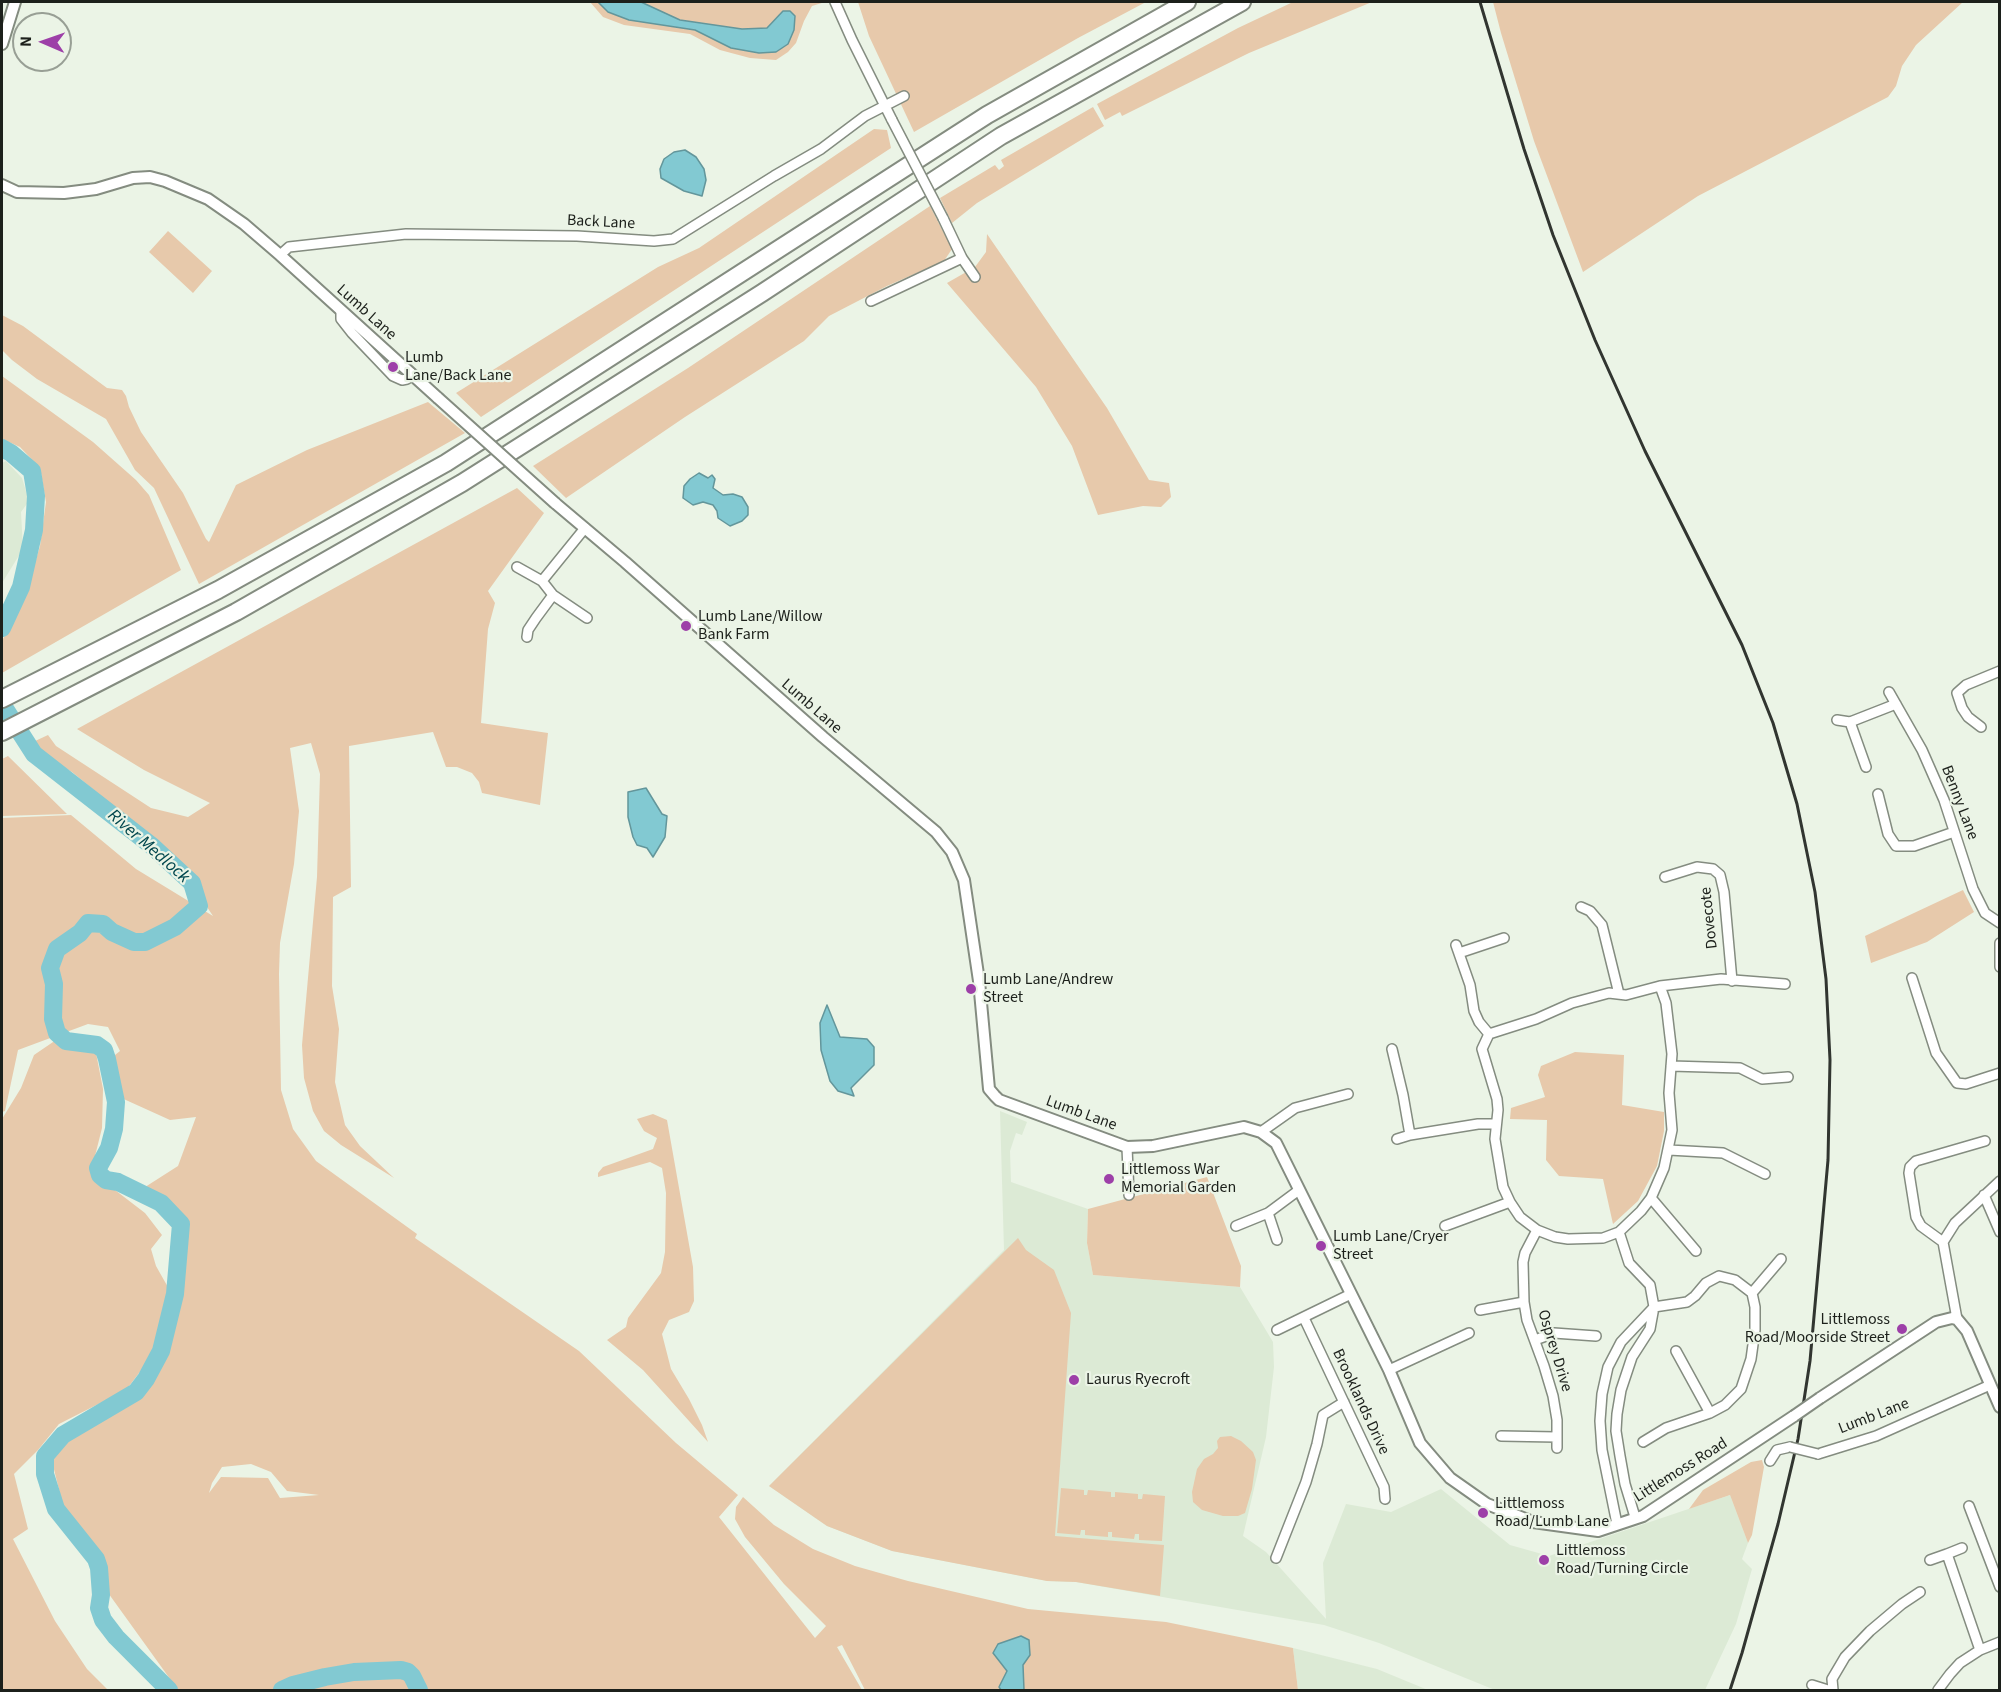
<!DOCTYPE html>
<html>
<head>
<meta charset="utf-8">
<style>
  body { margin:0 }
  #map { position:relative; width:2001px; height:1692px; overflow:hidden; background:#ebf4e6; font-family:"Source Sans 3",sans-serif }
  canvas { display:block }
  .frame { position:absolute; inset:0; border:3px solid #1c201b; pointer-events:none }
  .north { position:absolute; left:12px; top:12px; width:60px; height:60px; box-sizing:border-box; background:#ebf4e6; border:2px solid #989f95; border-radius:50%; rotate:272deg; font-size:16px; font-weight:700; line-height:24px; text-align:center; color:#1c201b }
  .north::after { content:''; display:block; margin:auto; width:21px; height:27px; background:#9d3fa8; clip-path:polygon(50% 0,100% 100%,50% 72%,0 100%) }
</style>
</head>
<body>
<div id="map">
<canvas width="2001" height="1692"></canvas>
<div class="frame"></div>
<div class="north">N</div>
</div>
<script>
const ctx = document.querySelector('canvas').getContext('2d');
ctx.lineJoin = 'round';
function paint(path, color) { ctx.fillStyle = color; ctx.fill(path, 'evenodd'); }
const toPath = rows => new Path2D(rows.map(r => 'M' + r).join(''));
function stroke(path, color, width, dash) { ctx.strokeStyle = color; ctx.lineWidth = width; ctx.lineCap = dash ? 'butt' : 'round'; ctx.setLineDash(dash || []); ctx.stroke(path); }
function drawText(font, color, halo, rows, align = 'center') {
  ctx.font = font + ' "Source Sans 3",sans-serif'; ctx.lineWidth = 4.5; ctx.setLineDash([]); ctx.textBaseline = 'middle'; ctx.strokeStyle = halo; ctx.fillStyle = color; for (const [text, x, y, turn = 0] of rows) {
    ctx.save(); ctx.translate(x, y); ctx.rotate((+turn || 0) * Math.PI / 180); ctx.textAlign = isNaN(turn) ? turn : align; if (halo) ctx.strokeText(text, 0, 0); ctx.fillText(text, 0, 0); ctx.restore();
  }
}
const built = toPath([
  [6,461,22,478,29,501,21,512,23,549,2,583,2,463],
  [1000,1111,1027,1122,1022,1135,1016,1133,1010,1151,1011,1182,1088,1209,1087,1243,1093,1275,1240,1287,1273,1342,1274,1367,1266,1437,1243,1536,1266,1552,1326,1619,1323,1563,1346,1504,1391,1512,1441,1489,1510,1545,1549,1556,1730,1495,1748,1543,1742,1559,1752,1569,1736,1624,1705,1690,1495,1690,1379,1643,1324,1625,1076,1582,1047,1581,892,1551,827,1526,769,1486,1004,1250],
  [1293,1648,1377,1669,1428,1690,1298,1690]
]);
const green = toPath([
  [590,2,598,2,608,12,629,20,695,30,731,48,794,30,795,16,790,11,783,11,767,28,742,29,680,20,641,2,825,2,812,6,804,21,796,43,788,52,776,60,750,58,720,50,690,34,624,25,603,17],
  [858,2,1146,2,1078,38,914,132,869,36],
  [1293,2,1372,2,1249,53,1122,116,1120,112,1105,120,1097,104,1238,28],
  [1493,2,1963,2,1916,45,1902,66,1896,86,1888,97,1698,196,1583,272,1534,141,1501,33],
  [1093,107,1104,126,977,203,952,223,940,198,995,165,999,170,1004,166,1001,160],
  [874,129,887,130,891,148,481,417,456,393,658,267,699,248],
  [930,206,952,249,944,261,887,286,829,316,804,341,685,417,566,498,533,466,688,368],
  [168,231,212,271,193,293,149,252],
  [987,234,1107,408,1149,480,1169,483,1171,497,1161,507,1143,506,1098,515,1072,446,1036,387,947,283,975,267,986,252],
  [2,315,23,326,107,388,122,390,126,396,129,407,141,432,183,493,206,539,209,542,236,485,307,450,428,402,465,433,199,584,154,488,135,470,106,419,37,379,12,360,2,350],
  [2,376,93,442,136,480,149,495,181,570,2,673,2,641,26,593,40,546,46,502,40,468,20,447,2,439],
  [517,488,544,513,488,591,495,603,488,629,481,723,548,733,540,805,482,793,479,782,472,773,457,767,446,767,433,732,349,746,351,887,333,897,332,986,339,1029,335,1082,345,1125,360,1146,394,1178,341,1145,324,1131,313,1111,304,1078,302,1045,317,877,320,774,311,743,290,748,299,811,294,864,280,943,279,974,281,1090,293,1129,316,1161,417,1234,415,1238,579,1351,676,1443,738,1495,719,1517,815,1638,826,1626,784,1584,745,1537,735,1519,736,1507,743,1497,774,1525,813,1549,855,1566,908,1581,1028,1609,1166,1622,1293,1648,1298,1690,1024,1690,1022,1665,1001,1664,1007,1671,999,1687,1001,1690,865,1690,842,1645,837,1647,862,1690,178,1690,106,1590,101,1554,71,1520,62,1502,51,1457,64,1441,145,1393,167,1351,181,1294,183,1223,165,1200,142,1189,178,1166,196,1117,170,1120,117,1096,110,1059,120,1051,108,1027,88,1024,18,1050,5,1111,2,1112,2,818,71,815,136,869,213,916,201,898,196,879,134,823,72,772,41,754,33,742,48,735,56,746,151,808,188,817,210,803,144,770,77,729],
  [251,1464,271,1472,287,1491,319,1495,280,1498,268,1478,221,1477,209,1493,212,1483,222,1467],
  [8,756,67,814,2,816,2,759],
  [1963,890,1974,912,1927,942,1871,963,1865,936],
  [56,1040,67,1049,96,1053,103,1089,102,1128,94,1160,98,1177,145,1213,162,1235,151,1249,156,1266,169,1289,156,1351,126,1390,59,1424,38,1450,14,1474,28,1529,13,1539,55,1621,87,1669,108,1690,2,1690,2,1119,21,1088,34,1055],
  [1575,1052,1624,1055,1622,1105,1664,1112,1664,1131,1657,1166,1638,1201,1613,1224,1603,1179,1559,1176,1546,1160,1547,1120,1510,1119,1511,1108,1545,1097,1538,1075,1541,1066],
  [653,1114,667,1120,693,1267,694,1301,689,1312,669,1320,662,1334,671,1369,689,1399,702,1425,708,1442,643,1370,607,1340,626,1327,628,1318,661,1273,665,1252,666,1193,662,1168,650,1162,598,1177,598,1173,603,1167,653,1149,657,1138,644,1131,637,1119],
  [1207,1177,1241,1266,1240,1287,1093,1275,1087,1243,1088,1209],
  [1018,1238,1026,1250,1054,1270,1071,1313,1055,1536,1164,1545,1160,1596,1076,1582,1047,1581,892,1551,827,1526,769,1486],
  [1231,1436,1241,1441,1253,1452,1256,1460,1252,1489,1245,1513,1238,1516,1223,1516,1202,1510,1193,1502,1192,1492,1197,1469,1204,1459,1213,1454,1218,1448,1217,1441,1220,1437],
  [1762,1460,1764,1467,1752,1535,1748,1543,1730,1495,1689,1509,1703,1490,1751,1462],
  [1061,1488,1084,1490,1084,1495,1087,1495,1088,1490,1111,1492,1111,1497,1115,1497,1115,1492,1138,1494,1138,1499,1142,1499,1143,1494,1165,1496,1162,1541,1139,1540,1139,1534,1135,1534,1134,1539,1112,1537,1112,1532,1108,1532,1108,1537,1085,1535,1085,1530,1081,1530,1080,1535,1057,1533]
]);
const water = toPath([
  [598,2,641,2,680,20,742,29,767,28,783,11,790,11,795,16,794,30,788,44,776,52,759,53,731,48,695,30,629,20,608,12,598,2],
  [685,150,696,157,704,169,706,180,702,196,684,191,661,178,660,169,664,159,674,152,685,150],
  [699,473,708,478,712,475,715,479,713,488,723,495,733,494,742,497,748,507,748,515,742,521,730,526,718,518,717,511,713,505,703,502,693,505,683,498,684,486,690,479,699,473],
  [646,788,662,814,667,816,665,837,653,857,647,848,637,845,633,837,628,817,628,792,646,788],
  [827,1005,840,1037,867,1039,874,1047,874,1065,851,1088,854,1096,838,1091,830,1081,821,1050,820,1023,827,1005],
  [1021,1636,1029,1640,1030,1655,1023,1665,1024,1690,1001,1690,999,1687,1007,1671,993,1653,998,1644,1021,1636]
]);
const river = toPath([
  [2,448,11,453,32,471,36,496,34,530,21,587,2,628],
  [2,704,34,754,152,846,192,883,199,906,175,927,145,942,134,942,112,932,103,924,88,923,80,933,57,949,50,968,54,984,53,1019,57,1033,66,1041,97,1045,104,1050,107,1059,116,1102,114,1129,109,1148,98,1168,100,1175,106,1180,118,1182,161,1203,181,1224,175,1294,161,1351,146,1379,136,1392,63,1435,45,1456,45,1474,56,1509,96,1559,99,1568,101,1595,99,1608,103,1620,116,1637,169,1690],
  [282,1690,293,1685,325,1677,354,1672,401,1670,408,1672,412,1676,419,1690]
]);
const minor = toPath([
  [835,2,852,40,892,120],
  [943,218,962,258,975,277],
  [280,255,289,247,406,234,577,236,654,241,673,239,774,176,821,149,865,116,904,96],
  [871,301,962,258],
  [341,311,341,319,352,333,393,376,402,380,407,379,411,373],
  [517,567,542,581,585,528],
  [553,595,587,618],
  [527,637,528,630,536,618,553,595,542,581],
  [1889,692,1922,750,1944,800,1973,889,1985,913,2000,923],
  [1837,720,1850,722],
  [1981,727,1968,717,1962,708,1957,693,1966,685,2000,671],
  [1866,767,1850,722,1896,704],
  [1878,794,1888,834,1896,846,1914,846,1954,832],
  [1665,877,1697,867,1713,869,1720,875,1724,892,1732,981],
  [1581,907,1590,911,1602,925,1619,994],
  [2000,943,2000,967],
  [1456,945,1470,985,1474,1011,1479,1022,1489,1034],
  [1459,953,1504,938],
  [1912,978,1936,1053,1957,1083,1966,1084,2000,1073],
  [1660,986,1666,1003,1672,1054,1669,1093,1672,1130,1664,1168,1651,1198,1641,1211,1619,1232,1603,1238,1568,1239,1555,1237,1537,1230,1520,1217,1510,1202,1503,1187,1495,1139,1498,1110,1497,1099,1482,1049,1489,1034,1536,1019,1572,1003,1609,993,1626,995,1660,986,1721,979,1785,984],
  [1392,1049,1403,1095,1410,1135,1478,1124,1496,1124],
  [1671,1066,1740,1068,1762,1079,1788,1077],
  [1261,1132,1295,1108,1348,1094],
  [1397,1139,1410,1135],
  [1127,1147,1129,1195],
  [1669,1150,1723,1153,1765,1174],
  [1984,1195,2000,1232],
  [1651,1198,1696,1251],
  [1268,1213,1277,1240],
  [1236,1226,1268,1213,1299,1190],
  [1445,1226,1510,1202],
  [1537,1230,1525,1253,1523,1262,1524,1302,1527,1320,1544,1366,1553,1396,1557,1420,1557,1448],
  [1619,1232,1629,1263,1650,1285,1654,1307,1650,1329,1632,1357,1621,1390,1617,1414,1616,1431,1620,1456,1625,1484,1635,1517],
  [1943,1242,1921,1226,1916,1217,1909,1173,1910,1167,1916,1161,1985,1141],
  [1752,1293,1781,1259],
  [1480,1310,1524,1302],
  [1304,1318,1384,1487,1385,1499],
  [1957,1319,1943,1242,1955,1223,2000,1181],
  [1277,1330,1351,1294],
  [1535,1340,1554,1333,1596,1336],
  [1676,1351,1710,1413],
  [1389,1370,1469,1333],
  [1501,1436,1556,1437],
  [1643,1442,1666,1428,1710,1413,1725,1405,1741,1389,1751,1359,1755,1330,1755,1307,1752,1293,1735,1280,1719,1276,1706,1283,1695,1296,1687,1302,1654,1307],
  [1818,1454,1876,1436,1990,1385],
  [1770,1461,1777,1450,1790,1447],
  [1969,1506,2000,1587],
  [1617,1524,1602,1450,1600,1421,1602,1394,1608,1367,1621,1342,1654,1307],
  [1947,1554,1962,1548],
  [1276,1558,1306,1482,1317,1444,1323,1415,1344,1402],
  [1930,1560,1947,1554,1980,1650],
  [1812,1685,1828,1690],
  [1833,1690,1832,1679,1845,1657,1870,1631,1902,1604,1920,1592],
  [1938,1690,1950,1674,1960,1663,1980,1650,2000,1642]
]);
const tertiary = toPath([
  [2,44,15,2],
  [2,185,17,192,64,193,96,189,133,178,150,177,165,181,208,199,244,224,280,255,438,398],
  [555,503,625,562,823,737,936,832,952,852,964,880,979,981,989,1089,995,1096,999,1100,1127,1147,1153,1146,1244,1127,1261,1132,1276,1143,1389,1370,1420,1443,1450,1478,1487,1504,1533,1522,1598,1531,1643,1516,1794,1416],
  [1820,1398,1936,1322,1952,1318,1957,1319,1967,1331,2000,1407]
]);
const motorway = toPath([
  [2,699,218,590,446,463,987,115,1187,2],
  [2,732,236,612,462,483,762,293,1001,136,1242,2]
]);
const rail = toPath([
  [1480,2,1524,149,1553,235,1595,340,1645,451,1742,645,1773,723,1797,804,1815,892,1826,979,1830,1060,1828,1160,1810,1361,1798,1439,1778,1524,1742,1653,1730,1690]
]);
const minorBridge = toPath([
  [892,120,943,218],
  [1790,1447,1818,1454]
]);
const tertiaryBridge = toPath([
  [438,398,555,503],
  [1794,1416,1820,1398]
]);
const markers = [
  [393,367,6,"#9d3fa8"],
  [686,626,6,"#9d3fa8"],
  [971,989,6,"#9d3fa8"],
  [1109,1179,6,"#9d3fa8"],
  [1321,1246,6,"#9d3fa8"],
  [1902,1329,6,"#9d3fa8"],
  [1074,1380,6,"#9d3fa8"],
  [1483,1513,6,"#9d3fa8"],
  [1544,1560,6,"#9d3fa8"]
];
const streetNames = [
  ["Back Lane",601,223,3],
  ["Lumb Lane",366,313,42],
  ["Lumb Lane",811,707,41],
  ["Benny Lane",1959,803,69],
  ["Dovecote",1710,918,-96],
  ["Lumb Lane",1081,1114,20],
  ["Osprey Drive",1554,1351,73],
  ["Brooklands Drive",1360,1402,65],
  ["Lumb Lane",1874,1417,-21],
  ["Littlemoss Road",1681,1471,-32]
];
const poiNames = [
  ["Lumb",405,358],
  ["Lane/Back Lane",405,376],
  ["Lumb Lane/Willow",698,617],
  ["Bank Farm",698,635],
  ["Lumb Lane/Andrew",983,980],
  ["Street",983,998],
  ["Littlemoss War",1121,1170],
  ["Memorial Garden",1121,1188],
  ["Lumb Lane/Cryer",1333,1237],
  ["Street",1333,1255],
  ["Littlemoss",1890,1320,"right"],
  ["Road/Moorside Street",1890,1338,"right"],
  ["Laurus Ryecroft",1086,1380],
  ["Littlemoss",1495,1504],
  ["Road/Lumb Lane",1495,1522],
  ["Littlemoss",1556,1551],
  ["Road/Turning Circle",1556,1569]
];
const waterNames = [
  ["River Medlock",148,847,41]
];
paint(built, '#dcead5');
paint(green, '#e7c9ab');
paint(water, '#82c9d2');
stroke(water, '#63969b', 1.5);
stroke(river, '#82c9d2', 18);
stroke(minor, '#848c80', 12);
stroke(tertiary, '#848c80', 14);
stroke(motorway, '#848c80', 20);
stroke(minor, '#fff', 9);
stroke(tertiary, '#fff', 10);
stroke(motorway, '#fff', 16);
stroke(rail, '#313530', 3);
stroke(minorBridge, '#848c80', 12, []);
stroke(tertiaryBridge, '#848c80', 14, []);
stroke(minorBridge, '#fff', 9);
stroke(tertiaryBridge, '#fff', 10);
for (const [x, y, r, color] of markers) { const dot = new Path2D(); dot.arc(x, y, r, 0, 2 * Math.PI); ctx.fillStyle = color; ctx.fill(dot); stroke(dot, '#ebf4e6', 2); }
drawText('16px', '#1c201b', '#ebf4e6', streetNames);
drawText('16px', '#1c201b', '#ebf4e6', poiNames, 'left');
drawText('italic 18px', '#00464d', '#ebf4e6', waterNames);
</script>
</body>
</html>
